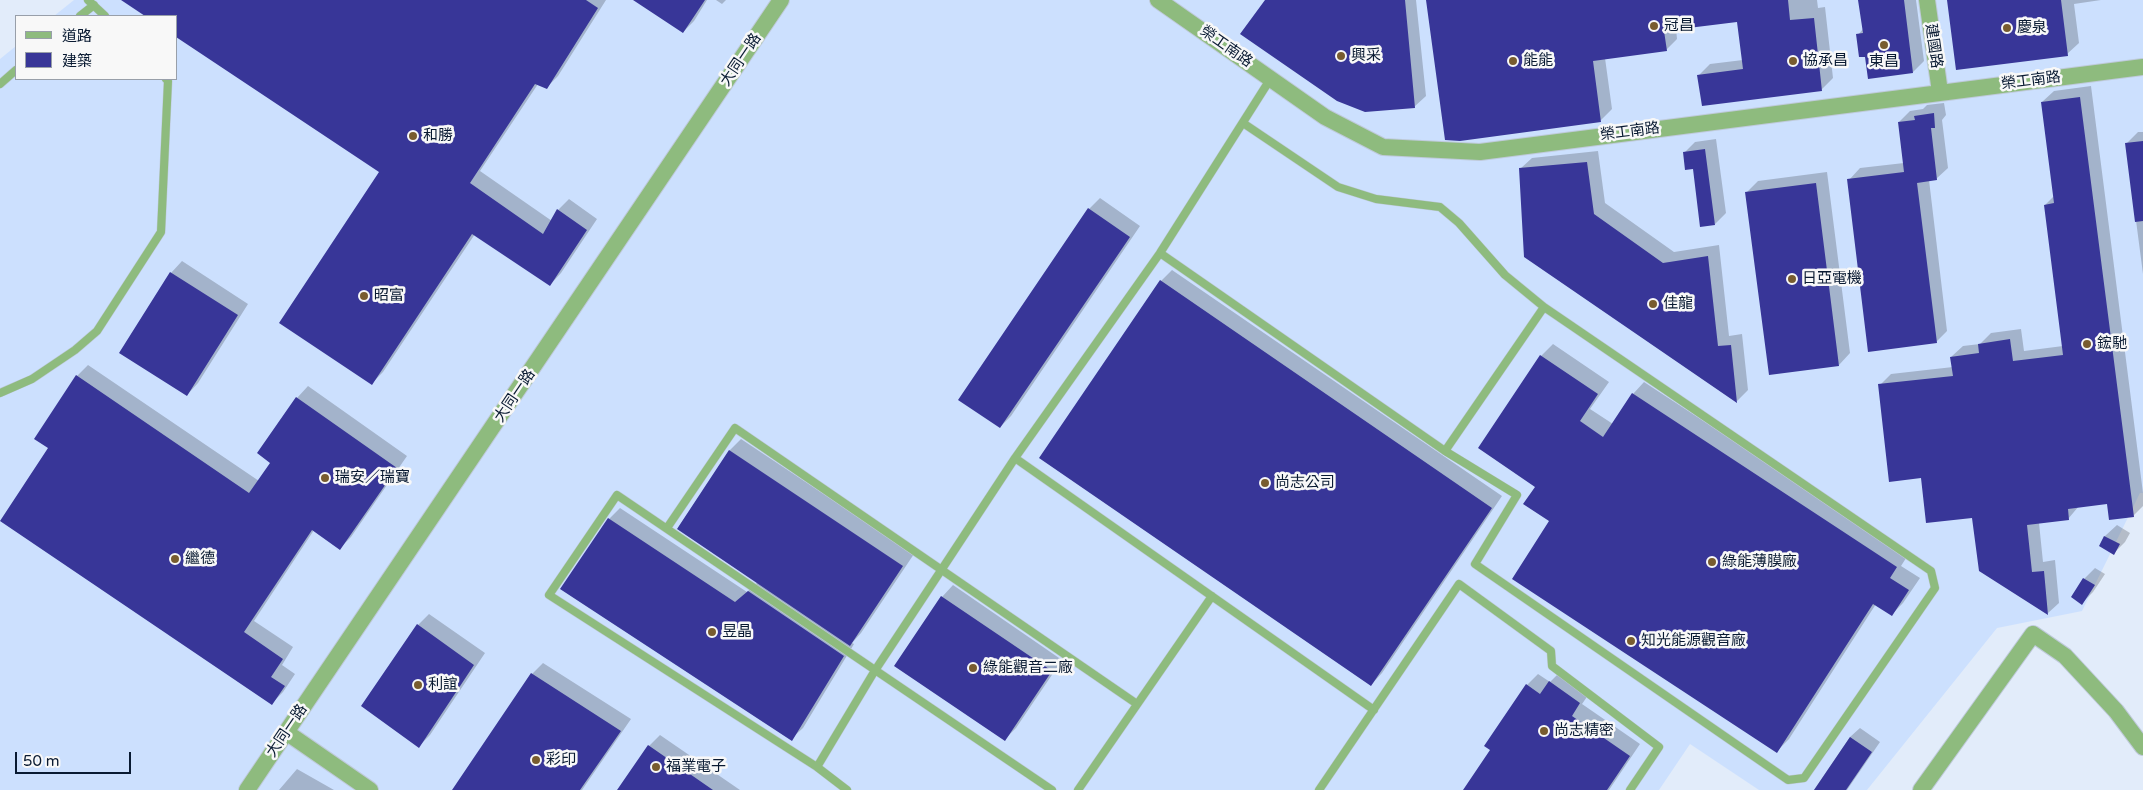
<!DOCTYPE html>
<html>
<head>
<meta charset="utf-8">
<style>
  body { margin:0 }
  #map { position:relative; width:2143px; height:790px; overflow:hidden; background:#e2ecfa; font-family:"Varela Round","Noto Sans TC",sans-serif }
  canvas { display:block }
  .legend { position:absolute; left:15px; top:15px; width:162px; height:65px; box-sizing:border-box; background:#f8f8f8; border:1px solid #989fa9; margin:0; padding:6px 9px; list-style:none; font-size:15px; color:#091a32 }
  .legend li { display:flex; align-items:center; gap:10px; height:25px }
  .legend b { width:25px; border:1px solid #989fa9 }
  .scale { position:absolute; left:15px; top:752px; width:116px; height:22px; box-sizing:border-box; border:2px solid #091a32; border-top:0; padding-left:6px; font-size:15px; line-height:18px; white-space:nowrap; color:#091a32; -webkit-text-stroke:4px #f8f8f8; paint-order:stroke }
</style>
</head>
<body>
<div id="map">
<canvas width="2143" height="790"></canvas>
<ul class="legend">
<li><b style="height:6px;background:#8ebb7e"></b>道路</li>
<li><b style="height:14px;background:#383698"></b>建築</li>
</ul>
<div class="scale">50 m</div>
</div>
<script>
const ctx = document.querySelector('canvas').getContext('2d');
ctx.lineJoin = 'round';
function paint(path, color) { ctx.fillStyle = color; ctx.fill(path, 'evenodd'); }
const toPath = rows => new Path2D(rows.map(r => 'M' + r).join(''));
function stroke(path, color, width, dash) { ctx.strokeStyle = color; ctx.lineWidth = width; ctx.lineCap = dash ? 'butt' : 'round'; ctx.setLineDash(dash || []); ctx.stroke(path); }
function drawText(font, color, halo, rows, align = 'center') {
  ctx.font = font + ' "Varela Round","Noto Sans TC",sans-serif'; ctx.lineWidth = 5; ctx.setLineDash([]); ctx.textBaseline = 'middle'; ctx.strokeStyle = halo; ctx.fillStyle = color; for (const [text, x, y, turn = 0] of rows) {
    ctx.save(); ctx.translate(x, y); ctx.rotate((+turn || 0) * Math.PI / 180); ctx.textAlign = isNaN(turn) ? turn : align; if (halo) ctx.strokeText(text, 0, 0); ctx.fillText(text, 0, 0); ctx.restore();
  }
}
const built = toPath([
  [74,0,2143,0,2143,493,2140,493,2082,611,1997,628,1867,790,1759,790,1690,744,1659,790,0,790,0,59,16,46,16,79,176,79,176,16,54,16]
]);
const shadow = toPath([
  [123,0,606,0,558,76,547,87,538,84,480,171,552,221,558,210,569,199,597,219,561,273,550,285,475,234,383,372,372,383,381,172,176,16,148,16],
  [635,0,707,0,694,21,683,32],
  [716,0,726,0,722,4],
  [1266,0,1416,0,1426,96,1414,107],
  [1427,0,1817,0,1818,8,1825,7,1833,78,1822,89,1703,105,1699,75,1710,64,1743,60,1738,20,1676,28,1677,39,1666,50,1605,58,1612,109,1601,120],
  [1860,0,1916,0,1924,61,1913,72,1858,35,1863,29],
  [1948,0,2101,0,2074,4,2079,43,2067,54],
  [2091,86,2143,493,2143,506,2133,516,2108,502,2079,506,2068,519,2039,523,2043,562,2055,560,2059,603,2048,613,1980,570,1973,516,1922,477,1880,385,1891,374,1953,367,1951,357,1963,346,1980,344,1991,333,2021,329,2024,351,2063,346,2045,205,2054,196,2042,102,2054,91],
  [1944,103,1946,115,1942,120,1948,168,1936,179,1929,180,1947,331,1936,342,1849,180,1860,168,1904,163,1899,122,1910,111,1923,109,1927,105],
  [2138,132,2143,132,2143,274,2126,144],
  [1716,139,1726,213,1715,224,1694,168,1684,153,1695,142],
  [1598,151,1605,203,1674,252,1719,245,1729,336,1742,334,1748,390,1737,401,1520,169,1532,158],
  [1827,172,1850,353,1839,365,1747,192,1758,181],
  [1100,198,1140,226,1011,416,1000,427,1089,209],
  [182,261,248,304,198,383,187,395,121,352,171,273],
  [1172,270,1502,496,1382,673,1371,685,1161,281],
  [1553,344,1609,382,1590,409,1613,424,1633,394,1644,382,1908,555,1901,566,1920,578,1903,603,1892,614,1876,604,1789,739,1777,751,1551,521,1537,486,1480,448,1541,356],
  [88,365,259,481,272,462,258,453,297,398,308,386,407,456,351,537,340,548,314,530,254,621,293,647,282,665,295,674,283,692,272,703,50,448,77,376],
  [741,439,914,554,861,633,852,643,854,644,803,728,791,739,609,519,620,508,747,592,758,582,678,528,730,450],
  [2117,525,2130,533,2125,542,2114,553,2101,545,2105,536],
  [2095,568,2105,574,2093,592,2082,603,2084,579],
  [953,585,1062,660,1016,728,1004,740,942,597],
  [429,614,485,653,430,735,419,746,418,625],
  [543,663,631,719,582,790,454,790,532,674],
  [1561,671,1591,691,1582,704,1640,744,1609,790,1464,790,1492,750,1527,685,1538,674,1550,682],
  [1860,728,1880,742,1847,790,1814,790,1850,737],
  [660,735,740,790,618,790,649,746],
  [297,769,334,790,279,790]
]);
const building = toPath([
  [121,0,586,0,598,8,547,89,535,84,470,183,543,234,557,209,587,230,550,286,472,234,372,385,279,323,379,172,176,37,176,16,145,16],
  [633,0,705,0,683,33],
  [1265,0,1405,0,1415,108,1365,112,1337,101,1240,34],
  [1426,0,1788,0,1790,20,1814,18,1822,91,1702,106,1697,75,1743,69,1737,22,1664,31,1667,51,1593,61,1601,122,1460,141,1445,140],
  [1858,0,1904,0,1913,73,1868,79,1865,57,1859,57,1856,34,1863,33],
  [1947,0,2061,0,2068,56,1956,70],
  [2080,97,2134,517,2109,520,2107,504,2068,509,2069,520,2027,525,2032,572,2044,571,2048,615,1979,571,1972,518,1926,523,1921,478,1889,482,1878,384,1953,376,1950,357,1979,353,1978,344,2010,339,2013,361,2063,355,2044,205,2054,203,2041,102],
  [1934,113,1935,128,1931,128,1937,180,1917,183,1937,343,1868,352,1847,179,1904,172,1898,122,1915,120,1914,116],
  [2143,141,2143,221,2135,222,2125,143],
  [1705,149,1715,225,1700,227,1693,169,1685,170,1683,152],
  [1587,162,1594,214,1663,263,1708,256,1718,346,1731,345,1737,403,1524,257,1519,168],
  [1816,183,1839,366,1769,375,1745,192],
  [1088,208,1130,237,1000,428,958,400],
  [170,272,238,315,187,396,119,353],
  [1160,280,1492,508,1371,686,1039,458],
  [1540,355,1598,394,1580,421,1603,437,1632,393,1897,567,1890,578,1909,590,1892,616,1873,604,1777,753,1512,579,1549,521,1523,504,1535,487,1478,448],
  [76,375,249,493,270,463,257,453,296,397,397,468,340,550,312,530,244,632,283,659,271,677,285,686,272,705,0,521,48,448,34,439],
  [729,450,903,566,850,646,677,529],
  [608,518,735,602,748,591,844,656,792,741,560,589],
  [2104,536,2120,544,2114,555,2099,546],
  [2083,578,2095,585,2082,605,2071,597],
  [941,596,1052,671,1005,741,894,666],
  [417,624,474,665,419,748,361,706],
  [531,673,621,731,580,790,452,790],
  [1549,681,1580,703,1572,716,1630,756,1607,790,1463,790,1490,750,1484,746,1526,684,1540,694],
  [1850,737,1872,752,1846,790,1814,790],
  [648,745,713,790,617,790]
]);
const lane = toPath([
  [88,0,105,16],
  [80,16,94,5],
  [0,84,16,70],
  [1160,253,1445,451,1517,495,1475,564,1788,780,1804,778,1935,588,1931,571,1544,307,1505,275,1459,223,1440,207,1376,199,1338,187,1243,123],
  [0,393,32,379,75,350,97,331,161,232,168,81,166,79],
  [1445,451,1544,307],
  [1015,458,1374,710],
  [667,528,735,428,1137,704],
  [817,767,874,672,942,569,1015,458,1160,253,1271,78],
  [847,790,817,767,549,595,617,495,1052,790],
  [1078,790,1212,596],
  [1319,790,1459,584,1551,651,1552,666,1659,747,1630,790]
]);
const street = toPath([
  [1158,0,1325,117,1383,147,1480,152,2143,67],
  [1927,0,1940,92],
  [286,732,370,790],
  [247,790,781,0],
  [1921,790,2033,634,2065,656,2116,711,2143,747]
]);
const markers = [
  [1654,26,5,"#785c2f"],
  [2007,28,5,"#785c2f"],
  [1884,45,5,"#785c2f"],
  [1341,56,5,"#785c2f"],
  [1513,61,5,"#785c2f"],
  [1793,61,5,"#785c2f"],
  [413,136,5,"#785c2f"],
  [1792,279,5,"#785c2f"],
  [364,296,5,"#785c2f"],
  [1653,304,5,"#785c2f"],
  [2087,344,5,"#785c2f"],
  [325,478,5,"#785c2f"],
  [1265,483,5,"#785c2f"],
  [175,559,5,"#785c2f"],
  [1712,562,5,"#785c2f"],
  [712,632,5,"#785c2f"],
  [1631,641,5,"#785c2f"],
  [973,668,5,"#785c2f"],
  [418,685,5,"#785c2f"],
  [1544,731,5,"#785c2f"],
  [536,760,5,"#785c2f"],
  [656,767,5,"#785c2f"]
];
const poiNames = [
  ["冠昌",1664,26],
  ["慶泉",2017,28],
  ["興采",1351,56],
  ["能能",1523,61],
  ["協承昌",1803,61],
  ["東昌",1884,62,"center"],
  ["和勝",423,136],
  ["日亞電機",1802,279],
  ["昭富",374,296],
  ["佳龍",1663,304],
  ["鋐馳",2097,344],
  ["瑞安／瑞寶",335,478],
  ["尚志公司",1275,483],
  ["繼德",185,559],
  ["綠能薄膜廠",1722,562],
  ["昱晶",722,632],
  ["知光能源觀音廠",1641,641],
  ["綠能觀音二廠",983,668],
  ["利誼",428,685],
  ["尚志精密",1554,731],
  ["彩印",546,760],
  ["福業電子",666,767]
];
const streetNames = [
  ["建國路",1933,46,82],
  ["榮工南路",1226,47,35],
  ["大同一路",741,60,-56],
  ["榮工南路",2031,81,-7],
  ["榮工南路",1630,132,-7],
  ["大同一路",515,396,-56],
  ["大同一路",287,731,-56]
];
paint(built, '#cce0fe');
paint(shadow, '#0003');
paint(building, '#383698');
stroke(lane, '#bfcada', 9);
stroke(street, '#bfcada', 18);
stroke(lane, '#8ebb7e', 8);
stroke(street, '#8ebb7e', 16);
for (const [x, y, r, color] of markers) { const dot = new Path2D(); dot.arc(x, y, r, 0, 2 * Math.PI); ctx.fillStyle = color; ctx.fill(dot); stroke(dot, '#f8f8f8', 2); }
drawText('15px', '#091a32', '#f8f8f8', poiNames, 'left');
drawText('15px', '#091a32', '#f8f8f8', streetNames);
</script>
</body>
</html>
